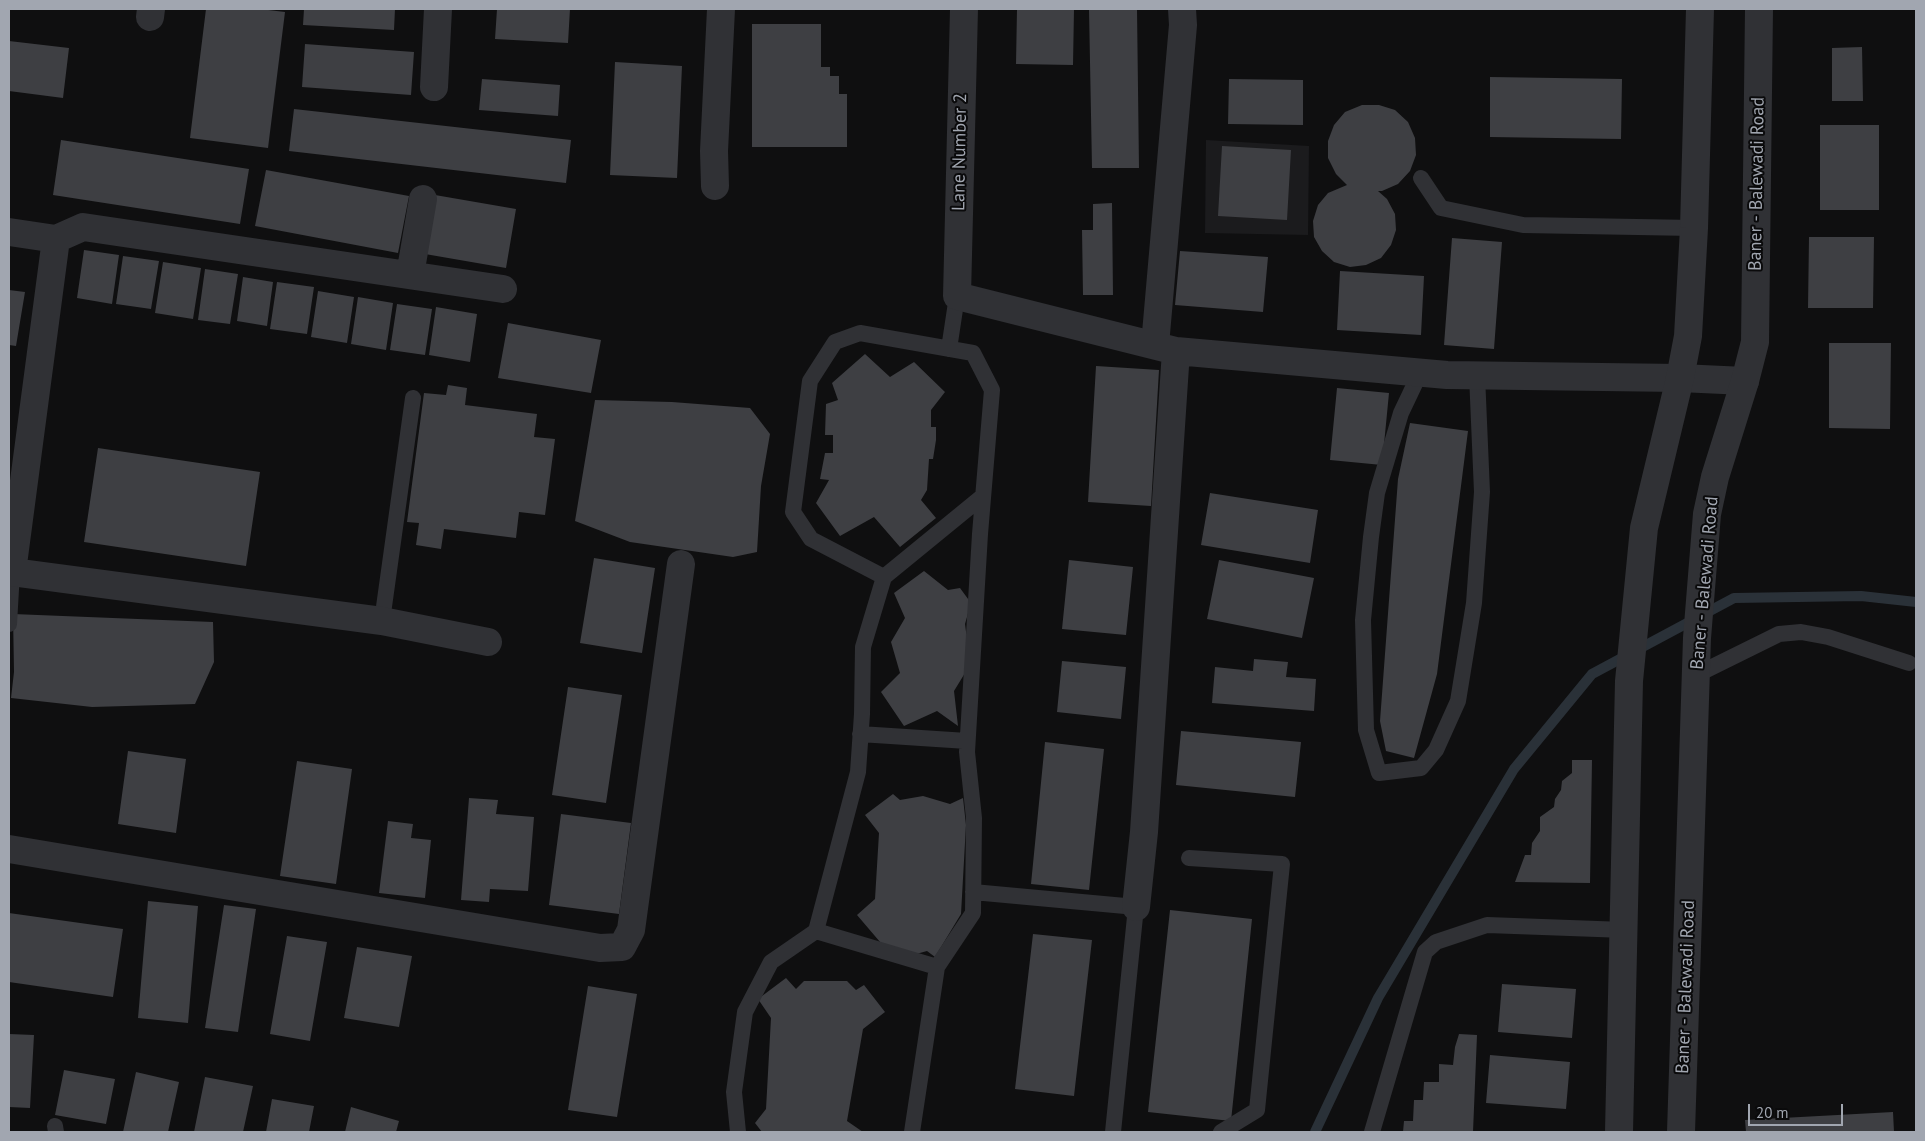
<!DOCTYPE html>
<html>
<head>
<meta charset="utf-8">
<style>
  body { margin:0 }
  #map { position:relative; width:1925px; height:1141px; overflow:hidden; background:#0f0f10; font-family:"PT Sans",sans-serif }
  canvas { display:block }
  .frame { position:absolute; inset:0; border:10px solid #a1a6b0; pointer-events:none }
  .scale { position:absolute; left:1748px; top:1104px; width:95px; height:22px; box-sizing:border-box; border:2px solid #a1a6b0; border-top:0; padding-left:6px; font-size:15px; line-height:18px; white-space:nowrap; color:#a1a6b0; -webkit-text-stroke:4px #0a0a0b; paint-order:stroke }
</style>
</head>
<body>
<div id="map">
<canvas width="1925" height="1141"></canvas>
<div class="frame"></div>
<div class="scale">20 m</div>
</div>
<script>
const ctx = document.querySelector('canvas').getContext('2d');
ctx.lineJoin = 'round';
function paint(path, color) { ctx.fillStyle = color; ctx.fill(path, 'evenodd'); }
const toPath = rows => new Path2D(rows.map(r => 'M' + r).join(''));
function stroke(path, color, width, dash) { ctx.strokeStyle = color; ctx.lineWidth = width; ctx.lineCap = dash ? 'butt' : 'round'; ctx.setLineDash(dash || []); ctx.stroke(path); }
function drawText(font, color, halo, rows, align = 'center') {
  ctx.font = font + ' "PT Sans",sans-serif'; ctx.lineWidth = 4; ctx.setLineDash([]); ctx.textBaseline = 'middle'; ctx.strokeStyle = halo; ctx.fillStyle = color; for (const [text, x, y, turn = 0] of rows) {
    ctx.save(); ctx.translate(x, y); ctx.rotate((+turn || 0) * Math.PI / 180); ctx.textAlign = isNaN(turn) ? turn : align; if (halo) ctx.strokeText(text, 0, 0); ctx.fillText(text, 0, 0); ctx.restore();
  }
}
const built = toPath([
  [1206,140,1309,146,1308,235,1205,233]
]);
const stream = toPath([
  [1315,1132,1378,998,1514,769,1592,674,1734,598,1861,596,1916,602]
]);
const building = toPath([
  [206,9,260,9,285,12,268,148,190,138],
  [304,9,395,9,394,30,303,25],
  [497,9,570,9,568,43,495,39],
  [1017,9,1074,9,1073,65,1016,64],
  [1089,9,1137,9,1139,168,1092,168],
  [752,24,821,24,821,67,830,67,830,76,839,76,839,94,847,94,847,147,752,147],
  [9,41,69,48,63,98,9,91],
  [305,44,414,52,411,95,302,87],
  [1862,47,1863,101,1832,101,1832,48],
  [615,62,682,66,677,178,610,175],
  [1490,77,1622,79,1621,139,1490,137],
  [482,79,560,85,558,116,479,110],
  [1229,79,1303,80,1303,125,1228,124],
  [1362,105,1379,105,1395,110,1408,122,1415,138,1416,155,1410,171,1398,184,1382,191,1378,191,1387,199,1395,214,1396,230,1391,245,1381,258,1366,265,1350,267,1334,262,1322,251,1314,237,1313,221,1318,205,1328,193,1347,185,1336,174,1328,158,1328,141,1334,125,1345,112],
  [294,109,571,140,566,183,289,151],
  [1820,125,1879,125,1879,210,1820,210],
  [61,140,249,169,240,224,53,195],
  [1222,146,1291,150,1287,220,1218,216],
  [266,170,409,196,398,253,255,226],
  [435,195,516,209,506,268,425,254],
  [1112,203,1113,295,1083,295,1082,230,1093,230,1093,204],
  [1809,237,1874,237,1873,308,1808,308],
  [1452,238,1502,242,1494,349,1444,345],
  [84,250,119,255,112,304,77,298],
  [1180,251,1268,257,1263,312,1175,305],
  [123,256,159,261,151,309,116,304],
  [163,262,201,268,193,319,155,313],
  [205,269,238,274,230,324,198,320],
  [1340,271,1424,276,1421,335,1337,330],
  [243,277,273,282,267,326,237,321],
  [277,282,314,287,307,334,270,329],
  [9,290,25,292,16,346,9,345],
  [318,291,354,297,347,343,311,337],
  [358,297,393,303,386,350,351,344],
  [397,304,432,309,425,355,390,350],
  [436,307,477,314,470,362,429,355],
  [508,323,601,340,591,393,498,378],
  [1829,343,1891,343,1890,429,1829,428],
  [865,354,890,377,914,362,945,392,931,410,931,427,936,427,936,440,933,459,929,459,927,490,921,500,936,518,900,547,874,517,840,536,816,503,829,480,820,479,825,453,833,453,833,435,825,435,826,404,838,400,832,383],
  [1096,366,1159,370,1151,506,1088,502],
  [448,385,467,388,465,405,537,414,534,437,555,439,545,515,519,512,516,538,444,529,441,549,416,545,419,523,407,522,424,393,446,395],
  [1337,388,1389,393,1382,465,1330,460],
  [595,400,672,402,750,408,770,434,761,486,757,552,733,557,630,542,575,521],
  [1410,423,1468,431,1437,674,1414,758,1386,751,1380,721,1398,479],
  [98,448,260,472,246,566,84,542],
  [1210,493,1318,510,1310,563,1201,545],
  [594,558,655,568,642,653,580,643],
  [1069,560,1133,567,1126,635,1062,629],
  [1219,560,1314,578,1302,638,1207,619],
  [924,571,948,590,960,588,971,603,965,624,968,647,965,673,954,691,958,726,937,711,904,726,881,692,900,673,891,642,905,618,894,593],
  [13,614,213,622,214,662,195,704,92,707,11,698,14,672],
  [1254,659,1288,662,1286,677,1316,679,1314,711,1212,703,1215,667,1253,671],
  [1062,661,1126,667,1121,719,1057,712],
  [568,687,622,695,606,803,552,795],
  [1181,731,1301,742,1295,797,1176,785],
  [1045,742,1104,749,1089,890,1031,884],
  [128,751,186,759,176,833,118,824],
  [1572,760,1592,760,1590,883,1515,882,1525,855,1531,855,1532,843,1540,831,1540,817,1554,807,1555,799,1561,790,1562,781,1572,773],
  [297,761,352,769,336,884,280,876],
  [893,794,900,800,923,796,950,804,963,798,966,825,961,914,935,957,927,951,909,956,886,949,857,915,875,899,879,833,865,815],
  [469,798,498,800,496,814,534,817,528,891,490,889,489,902,461,900],
  [561,814,631,823,619,914,549,905],
  [388,821,413,824,411,838,431,840,425,898,379,893],
  [148,901,198,906,188,1023,138,1018],
  [224,905,256,909,238,1032,205,1028],
  [1170,910,1252,919,1231,1121,1148,1112],
  [9,913,123,929,113,997,9,982],
  [1033,934,1092,940,1074,1096,1015,1089],
  [287,936,327,942,310,1041,270,1034],
  [357,947,412,956,399,1027,344,1018],
  [786,978,796,989,804,981,847,981,856,990,864,985,885,1012,863,1029,847,1121,863,1132,762,1132,755,1123,766,1109,771,1018,758,999],
  [1502,984,1576,989,1572,1038,1498,1032],
  [588,986,637,994,617,1117,568,1110],
  [9,1034,34,1035,30,1108,9,1107],
  [1459,1034,1477,1035,1473,1132,1403,1132,1404,1121,1413,1121,1414,1100,1423,1100,1424,1082,1439,1082,1439,1064,1453,1065,1455,1047],
  [1490,1055,1570,1062,1566,1109,1486,1103],
  [64,1070,115,1079,106,1124,55,1115],
  [136,1072,179,1082,168,1132,123,1132],
  [205,1077,253,1086,243,1132,194,1132],
  [272,1099,314,1106,309,1132,266,1132],
  [351,1107,399,1121,396,1132,345,1132],
  [1893,1112,1894,1132,1746,1132,1745,1120]
]);
const service = toPath([
  [1421,178,1441,208,1523,225,1694,228],
  [949,349,957,296],
  [1420,373,1401,413,1377,493,1371,537,1363,620,1366,730,1379,773,1421,768,1436,750,1458,701,1474,603,1482,492,1477,375],
  [884,577,983,496],
  [382,621,413,398],
  [9,624,12,572],
  [1696,675,1779,634,1801,632,1828,637,1909,663],
  [860,734,967,741],
  [1189,858,1282,864,1257,1110,1221,1132],
  [973,892,1136,907,1113,1132],
  [816,931,937,967],
  [55,1126,56,1132],
  [738,1132,734,1092,745,1012,771,962,816,931,858,772,862,714,863,647,884,577,811,539,793,512,810,381,835,342,860,333,973,353,992,390,980,534,967,752,974,818,973,913,937,967,912,1132],
  [1372,1132,1425,952,1436,942,1487,925,1625,930]
]);
const minor = toPath([
  [964,9,957,296,1176,351,1447,375,1680,378,1745,381],
  [150,17,151,9],
  [434,87,438,9],
  [715,186,714,151,721,9],
  [9,232,56,239,83,227,503,289],
  [56,239,12,572,382,621,488,642],
  [410,275,423,199],
  [1155,345,1183,25,1182,9],
  [9,849,600,948,622,947,631,930,681,564],
  [1136,907,1144,832,1176,351]
]);
const tertiary = toPath([
  [1619,1132,1629,681,1644,528,1680,378,1688,336,1694,228,1700,9],
  [1681,1132,1697,638,1707,514,1715,477,1745,381,1755,342,1759,9]
]);
const streetNames = [
  ["Lane Number 2",960,152,-89],
  ["Baner - Balewadi Road",1757,184,-89],
  ["Baner - Balewadi Road",1705,583,-85],
  ["Baner - Balewadi Road",1686,987,-88]
];
paint(built, '#1b1b1d');
stroke(stream, '#2a3138', 10);
paint(building, '#3e3f43');
stroke(service, '#303135', 16);
stroke(minor, '#303135', 28);
stroke(tertiary, '#303135', 28);
drawText('18px', '#a1a6b0', '#0a0a0b', streetNames);
</script>
</body>
</html>
